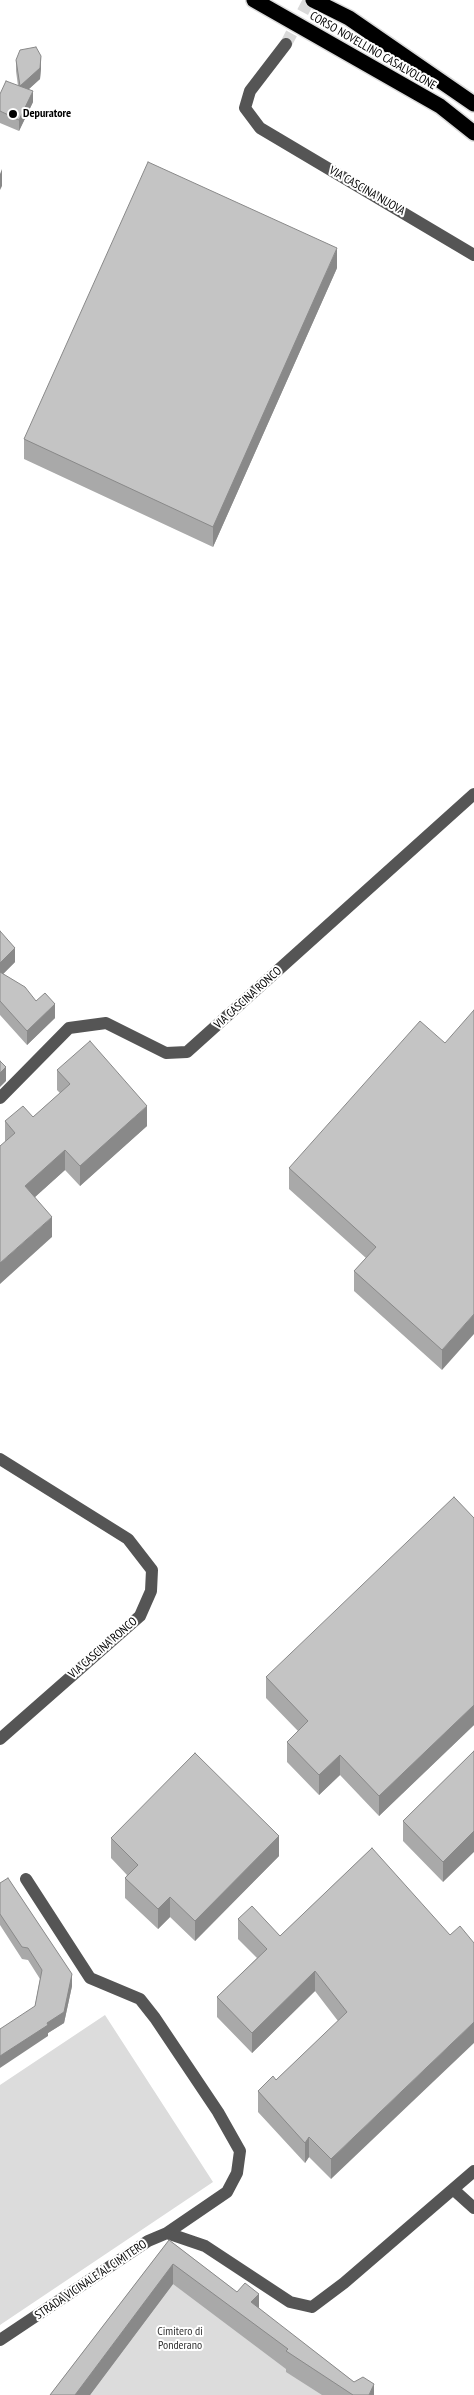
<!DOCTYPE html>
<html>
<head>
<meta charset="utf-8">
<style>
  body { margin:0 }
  canvas { display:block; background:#fff }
</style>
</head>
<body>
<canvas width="474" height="2395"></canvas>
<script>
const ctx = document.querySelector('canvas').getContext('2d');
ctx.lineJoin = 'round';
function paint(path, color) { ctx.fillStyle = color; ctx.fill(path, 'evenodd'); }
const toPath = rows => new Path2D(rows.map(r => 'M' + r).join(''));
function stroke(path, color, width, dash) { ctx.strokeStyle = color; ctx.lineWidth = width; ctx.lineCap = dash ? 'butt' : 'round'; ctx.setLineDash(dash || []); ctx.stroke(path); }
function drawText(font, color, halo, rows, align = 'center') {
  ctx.font = font + ' "PT Sans Narrow",sans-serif'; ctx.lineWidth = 4; ctx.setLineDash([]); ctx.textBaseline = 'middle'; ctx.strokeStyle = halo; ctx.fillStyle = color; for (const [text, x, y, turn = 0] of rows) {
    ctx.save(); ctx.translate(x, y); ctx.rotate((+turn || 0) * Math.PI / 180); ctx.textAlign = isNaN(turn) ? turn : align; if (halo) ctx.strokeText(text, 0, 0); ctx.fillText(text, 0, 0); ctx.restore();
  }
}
const green = toPath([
  [105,2015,213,2182,0,2325,0,2085],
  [169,2261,361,2395,65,2395]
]);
const minorTunnel = toPath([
  [286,44,309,0]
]);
const minor = toPath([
  [286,44,250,91,245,108,260,128,474,255],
  [0,1098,69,1028,106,1023,166,1053,187,1052,474,794],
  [0,1459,128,1539,152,1570,151,1591,140,1616,0,1739],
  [26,1879,90,1978,140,1999,155,2018,218,2112,240,2151,237,2173,227,2192,167,2233],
  [454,2190,474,2208],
  [0,2340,148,2241,167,2233,205,2246,290,2302,312,2307,344,2283,474,2171]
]);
const highway = toPath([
  [254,0,440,106,474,133],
  [313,0,349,18,474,104]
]);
const wall = toPath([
  [16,60,41,68,40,79,29,89,33,102,19,131,0,123,0,94,18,86,16,71],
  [337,268,213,547,24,459,24,439],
  [0,931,15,962,3,974,36,1001,55,1018,27,1045,0,1015],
  [445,1043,442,1370,354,1291,354,1271,366,1258,289,1189,289,1168],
  [57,1070,147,1126,80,1186,65,1170,35,1197,52,1237,5,1142,5,1121,33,1117,60,1093,57,1090],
  [474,1518,474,1725,379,1816,340,1775,319,1795,287,1762,287,1742,298,1731,266,1698,266,1677],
  [474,1751,443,1882,403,1841,403,1821],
  [111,1838,279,1856,195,1941,170,1917,158,1929,125,1898,125,1878,127,1875,111,1858],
  [372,1848,331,2179,309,2157,305,2163,258,2112,258,2091,276,2080,338,2021,315,1991,252,2053,217,2017,217,1997,257,1958,238,1939,238,1919,280,1936],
  [0,1883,72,1986,64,2023,48,2033,48,2036,35,2006,40,1979,28,1960,22,1959,0,1925],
  [169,2240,354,2382,374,2395,322,2395,286,2372,286,2369,173,2284,90,2395,50,2395]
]);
const shadedWall = toPath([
  [41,56,41,68,40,79,20,97,20,86],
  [33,91,33,102,19,131,19,120],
  [2,169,2,186,0,190,0,174],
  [337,248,337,268,213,547,213,527],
  [15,948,15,962,0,977,0,963],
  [55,1004,55,1018,27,1045,27,1031],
  [6,1067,6,1081,0,1087,0,1073],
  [147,1106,147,1126,80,1186,80,1166],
  [65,1150,65,1170,25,1206,25,1186],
  [52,1217,52,1237,0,1284,0,1263],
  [474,1314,474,1334,442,1370,442,1350],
  [474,1705,474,1725,379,1816,379,1796],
  [340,1755,340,1775,319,1795,319,1775],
  [474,1831,474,1852,443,1882,443,1862],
  [279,1836,279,1856,195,1941,195,1921],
  [170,1897,170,1917,158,1929,158,1909],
  [315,1971,315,1991,252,2053,252,2033],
  [72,1974,72,1986,64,2023,48,2033,48,2036,0,2068,0,2056,47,2023],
  [474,2022,474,2043,331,2179,331,2159],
  [309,2137,309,2157,305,2163,305,2143],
  [173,2264,173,2284,90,2395,75,2395],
  [259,2294,259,2314,251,2302],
  [374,2384,374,2395,369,2395]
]);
const building = toPath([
  [36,47,41,56,40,68,20,86,16,60,20,50,36,47],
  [6,81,33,91,19,120,0,111,0,94,6,81],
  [148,162,337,248,213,527,24,439,148,162],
  [0,931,15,948,0,963,0,931],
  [0,972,25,987,36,1001,45,993,55,1004,27,1031,0,1001,0,972],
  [474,1010,474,1314,442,1350,354,1271,376,1247,289,1168,420,1021,445,1043,474,1010],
  [90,1041,147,1106,80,1166,65,1150,25,1186,52,1217,0,1263,0,1146,15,1133,5,1121,23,1106,33,1117,70,1084,57,1070,90,1041],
  [0,1061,6,1067,0,1073,0,1061],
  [454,1497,474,1518,474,1705,379,1796,340,1755,319,1775,287,1742,308,1721,266,1677,454,1497],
  [474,1751,474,1831,443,1862,403,1821,474,1751],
  [195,1753,279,1836,195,1921,170,1897,158,1909,125,1878,138,1865,111,1838,195,1753],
  [372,1848,450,1935,460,1926,474,1943,474,2022,331,2159,309,2137,305,2143,258,2091,273,2076,276,2080,347,2012,315,1971,252,2033,217,1997,267,1949,238,1919,252,1906,280,1936,372,1848],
  [8,1878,72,1974,64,2012,47,2023,48,2025,0,2056,0,2029,35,2006,42,1970,28,1948,22,1947,0,1914,0,1883,8,1878],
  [169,2240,237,2292,245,2283,259,2294,251,2302,354,2382,363,2377,374,2384,369,2395,353,2395,286,2351,288,2349,173,2264,75,2395,50,2395,169,2240]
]);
const markers = [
  [13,114,5,"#000"]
];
const streetNames = [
  ["CORSO NOVELLINO CASALVOLONE",373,51,30],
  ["VIA CASCINA NUOVA",367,191,30],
  ["VIA CASCINA RONCO",248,998,-42],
  ["VIA CASCINA RONCO",103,1648,-41],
  ["STRADA VICINALE AL CIMITERO",91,2280,-34]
];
const poiNames = [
  ["Depuratore",23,114]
];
const parkNames = [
  ["Cimitero di",180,2332],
  ["Ponderano",180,2346]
];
paint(green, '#dcdcdc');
stroke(minorTunnel, '#d9d9d9', 12, [12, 6]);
stroke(highway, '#dbdbdb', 18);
stroke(minor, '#555', 12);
stroke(highway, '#000', 15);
paint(wall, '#a9a9a9');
paint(shadedWall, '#898989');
paint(building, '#c4c4c4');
stroke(building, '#898989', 1);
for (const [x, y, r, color] of markers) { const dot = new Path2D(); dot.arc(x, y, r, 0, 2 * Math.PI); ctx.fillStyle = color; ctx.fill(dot); stroke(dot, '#fff', 2); }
drawText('12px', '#000', '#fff', streetNames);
drawText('bold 12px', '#000', '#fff', poiNames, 'left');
drawText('12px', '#333', '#fff', parkNames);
</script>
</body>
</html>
